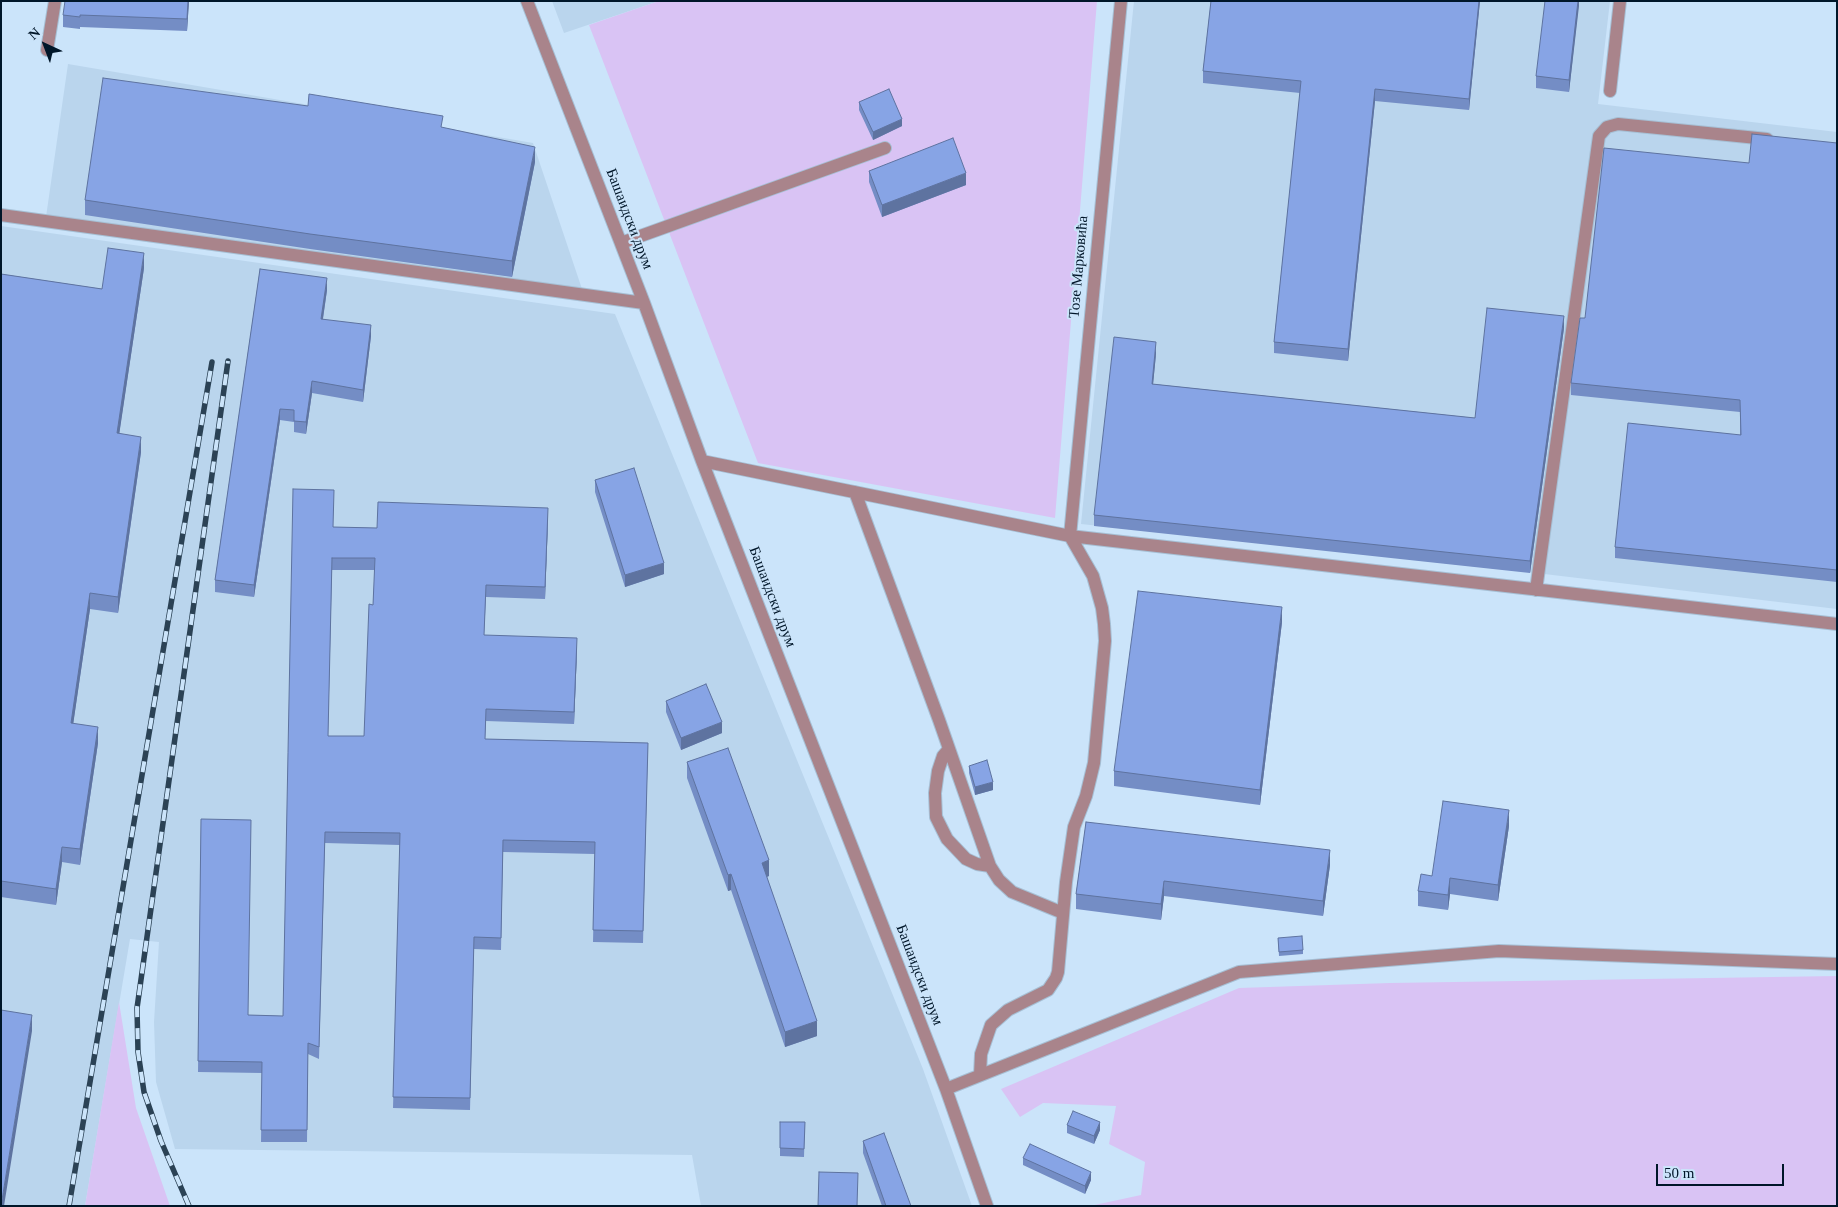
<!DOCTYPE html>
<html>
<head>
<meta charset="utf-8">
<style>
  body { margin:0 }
  #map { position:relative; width:1838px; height:1207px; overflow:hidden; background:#cbe4fa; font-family:"Times New Roman",serif }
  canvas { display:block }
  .frame { position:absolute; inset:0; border:2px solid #001629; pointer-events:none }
  .north { position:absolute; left:20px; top:20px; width:50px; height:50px; -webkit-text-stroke:4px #cbe4fa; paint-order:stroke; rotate:317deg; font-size:14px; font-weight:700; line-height:20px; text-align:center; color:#001629 }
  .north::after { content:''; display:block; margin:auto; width:18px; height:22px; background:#001629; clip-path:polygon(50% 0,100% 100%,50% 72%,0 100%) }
  .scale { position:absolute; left:1656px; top:1164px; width:128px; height:22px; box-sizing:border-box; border:2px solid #001629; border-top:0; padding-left:6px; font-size:15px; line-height:18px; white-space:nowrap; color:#001629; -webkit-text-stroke:4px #cbe4fa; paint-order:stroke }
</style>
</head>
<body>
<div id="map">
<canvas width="1838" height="1207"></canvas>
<div class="frame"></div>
<div class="north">N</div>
<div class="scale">50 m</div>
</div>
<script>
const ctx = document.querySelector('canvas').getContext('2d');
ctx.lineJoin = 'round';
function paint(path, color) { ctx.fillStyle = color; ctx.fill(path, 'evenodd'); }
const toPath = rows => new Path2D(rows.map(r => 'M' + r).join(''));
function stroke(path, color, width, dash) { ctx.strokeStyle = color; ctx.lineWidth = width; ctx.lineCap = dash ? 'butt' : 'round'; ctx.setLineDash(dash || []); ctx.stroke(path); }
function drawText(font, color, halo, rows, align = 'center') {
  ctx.font = font + ' "Times New Roman",serif'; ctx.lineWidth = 4; ctx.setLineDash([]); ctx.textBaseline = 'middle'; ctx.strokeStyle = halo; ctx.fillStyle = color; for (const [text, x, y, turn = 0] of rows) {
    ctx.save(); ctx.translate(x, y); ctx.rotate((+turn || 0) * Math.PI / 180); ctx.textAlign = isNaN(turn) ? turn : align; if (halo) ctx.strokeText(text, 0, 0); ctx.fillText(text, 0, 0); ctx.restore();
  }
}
const built = toPath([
  [552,1,659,1,564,33],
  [1134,1,1610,1,1598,104,1837,132,1837,609,1536,573,1081,524],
  [68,64,533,143,582,289,46,217],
  [1,226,615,314,923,1069,972,1206,701,1206,692,1155,175,1149,156,1082,154,1022,159,942,130,939,85,1206,1,1206]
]);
const green = toPath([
  [659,1,1097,1,1055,518,758,463,589,25],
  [1837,976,1837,1206,1090,1206,1141,1195,1145,1162,1109,1144,1116,1106,1043,1103,1020,1117,1001,1089,1239,988,1390,983],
  [119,1002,136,1108,170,1206,85,1206]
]);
const minor = toPath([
  [527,1,644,303,702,461,946,1089,987,1206],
  [47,50,55,1],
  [1610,91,1620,1],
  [1,215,644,303],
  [621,243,885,148],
  [702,461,1070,536,1837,624],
  [855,492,939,720,990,866,999,880,1012,892,1063,913],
  [1536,590,1599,136,1607,127,1618,124,1767,139],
  [949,749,943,756,938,771,935,793,936,817,947,839,966,859,977,864,990,866],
  [980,1075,981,1054,991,1025,1008,1010,1048,990,1056,978,1058,972,1066,882,1074,827,1086,796,1094,763,1105,641,1104,624,1102,608,1093,576,1070,536,1121,1],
  [946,1089,1239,972,1499,951,1837,964]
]);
const rail = toPath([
  [69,1206,212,362],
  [189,1206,161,1141,144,1092,138,1052,137,1008,228,361]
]);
const wall = toPath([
  [189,1,187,31,80,27,80,29,63,27,63,15],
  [1211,1,1480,1,1469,110,1375,101,1348,361,1274,353,1274,342,1300,93,1203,83,1203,71],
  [1579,1,1569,92,1536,88,1536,76],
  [859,102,902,126,873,140,859,110],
  [443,128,535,162,512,277,310,249,85,215,85,200],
  [1837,143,1837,582,1615,558,1615,547,1740,435,1740,412,1571,395,1571,383,1585,318,1749,163],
  [869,171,966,185,882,217,869,182],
  [144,268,119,434,141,452,118,613,90,609,73,724,98,743,80,865,62,862,56,905,1,897,1,274,102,289],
  [260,269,327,290,323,319,371,336,363,402,312,393,306,434,294,432,294,422,280,420,254,597,215,592,215,580],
  [1564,328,1530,573,1094,526,1094,515,1156,354,1153,384,1475,418],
  [595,480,664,574,625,587,595,492],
  [548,520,545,599,486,597,484,635,577,650,574,724,486,721,485,739,648,743,643,943,593,942,595,854,503,852,501,950,474,949,470,1110,393,1108,400,845,325,843,319,1059,308,1054,307,1142,261,1142,262,1073,198,1072,201,819,248,1015,283,1016,333,527,377,528],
  [332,570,375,570,373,605,364,736,328,736],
  [1282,622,1260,805,1114,786,1114,771],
  [666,701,722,733,681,750,666,712],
  [687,762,769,876,767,877,817,1036,785,1047,731,890,728,891,687,778],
  [969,766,993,790,975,795,969,773],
  [1086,822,1330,865,1323,916,1164,896,1161,920,1076,909,1076,894],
  [1509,826,1498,901,1450,894,1448,910,1418,906,1418,891,1432,876],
  [1278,938,1303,950,1303,954,1279,956],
  [780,1122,805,1122,804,1157,780,1156],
  [1067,1125,1100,1130,1094,1144,1067,1133],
  [863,1141,911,1206,882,1206,863,1153],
  [1023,1158,1091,1180,1085,1194,1023,1165]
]);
const shadedWall = toPath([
  [188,1,189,1,187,31,187,19],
  [1479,1,1480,1,1469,110,1469,99],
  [1578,1,1579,1,1579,6,1569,92,1569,80],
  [1375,89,1375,101,1348,361,1348,349],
  [902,119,902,126,873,140,873,132],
  [535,147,535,162,512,277,512,261],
  [966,173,966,185,882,217,882,205],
  [144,253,144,268,117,449,117,433],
  [327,278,327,290,321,331,321,319],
  [1564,316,1564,328,1530,573,1530,561],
  [371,325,371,336,363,402,363,390],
  [1156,342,1156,354,1152,395,1152,384],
  [312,381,312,393,306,434,306,422],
  [280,409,280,420,254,597,254,585],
  [141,437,141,452,118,613,118,597],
  [548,508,548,520,545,599,545,587],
  [664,563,664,574,625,587,625,575],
  [90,593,90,609,71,739,71,723],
  [1282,607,1282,622,1260,805,1260,790],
  [577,638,577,650,574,724,574,712],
  [722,722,722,733,681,750,681,738],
  [98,727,98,743,80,865,80,849],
  [993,782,993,790,975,795,975,787],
  [1509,810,1509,826,1498,901,1498,885],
  [62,847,62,862,56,905,56,889],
  [1330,850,1330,865,1323,916,1323,901],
  [769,860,769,876,762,878,762,863],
  [731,874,731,890,728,891,728,875],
  [1450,878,1450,894,1448,910,1448,895],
  [1164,881,1164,896,1161,920,1161,904],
  [32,1015,32,1031,4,1206,1,1206],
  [817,1021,817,1036,785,1047,785,1032],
  [1100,1122,1100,1130,1094,1144,1094,1136],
  [1091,1172,1091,1180,1085,1194,1085,1186]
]);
const building = toPath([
  [65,1,188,1,187,19,80,15,80,17,63,15,65,1],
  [1211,1,1479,1,1469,99,1375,89,1348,349,1274,342,1301,81,1203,71,1211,1],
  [1545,1,1578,1,1569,80,1536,76,1545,1],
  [103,78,308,106,309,94,443,116,441,127,535,147,512,261,310,234,85,200,103,78],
  [889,89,902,119,873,132,859,102,889,89],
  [1752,134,1837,143,1837,570,1615,547,1628,423,1741,435,1740,400,1571,383,1580,318,1585,318,1604,148,1749,163,1752,134],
  [953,138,966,173,882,205,869,171,953,138],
  [108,248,144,253,117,433,141,437,118,597,90,593,71,723,98,727,80,849,62,847,56,889,1,881,1,274,102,289,108,248],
  [260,269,327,278,321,319,371,325,363,390,312,381,306,422,294,421,294,410,280,409,254,585,215,580,260,269],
  [1487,308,1564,316,1530,561,1094,515,1114,337,1156,342,1152,384,1475,418,1487,308],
  [634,468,664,563,625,575,595,480,634,468],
  [293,489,334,490,333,527,377,528,378,502,548,508,545,587,486,585,484,635,577,638,574,712,486,709,485,739,648,743,643,931,593,930,595,842,503,840,501,938,474,937,470,1098,393,1097,400,833,325,832,319,1047,308,1043,307,1130,261,1130,262,1062,198,1061,201,819,251,820,248,1015,283,1016,293,489],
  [332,558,375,558,373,605,369,604,364,736,328,736,332,558],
  [1138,591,1282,607,1260,790,1114,771,1138,591],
  [706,684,722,722,681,738,666,701,706,684],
  [728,748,769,860,762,863,817,1021,785,1032,731,874,728,875,687,762,728,748],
  [987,760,993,782,975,787,969,766,987,760],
  [1443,801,1509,810,1498,885,1450,878,1448,895,1418,891,1421,874,1432,876,1443,801],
  [1086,822,1330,850,1323,901,1164,881,1161,904,1076,894,1086,822],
  [1302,936,1303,950,1279,952,1278,938,1302,936],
  [1,1010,32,1015,1,1206,1,1010],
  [1073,1111,1100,1122,1094,1136,1067,1125,1073,1111],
  [780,1122,805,1122,804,1149,780,1148,780,1122],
  [884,1133,911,1206,886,1206,863,1141,884,1133],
  [1030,1144,1091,1172,1085,1186,1023,1158,1030,1144],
  [819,1172,858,1173,857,1206,818,1206,819,1172]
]);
const streetNames = [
  ["Башаидски друм",629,219,69],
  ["Тозе Марковића",1079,267,-85],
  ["Башаидски друм",772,597,69],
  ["Башаидски друм",919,975,69]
];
paint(built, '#bad5ed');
paint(green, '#d9c3f4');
stroke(minor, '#a6bfd4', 14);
stroke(minor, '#a9848b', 12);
stroke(rail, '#2b4255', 5.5);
stroke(rail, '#cbe4fa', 4, [11]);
paint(wall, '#748dc5');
paint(shadedWall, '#5e73a0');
paint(building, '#87a4e5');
stroke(building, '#5e73a0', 1);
drawText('15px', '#001629', '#cbe4fa', streetNames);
</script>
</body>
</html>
